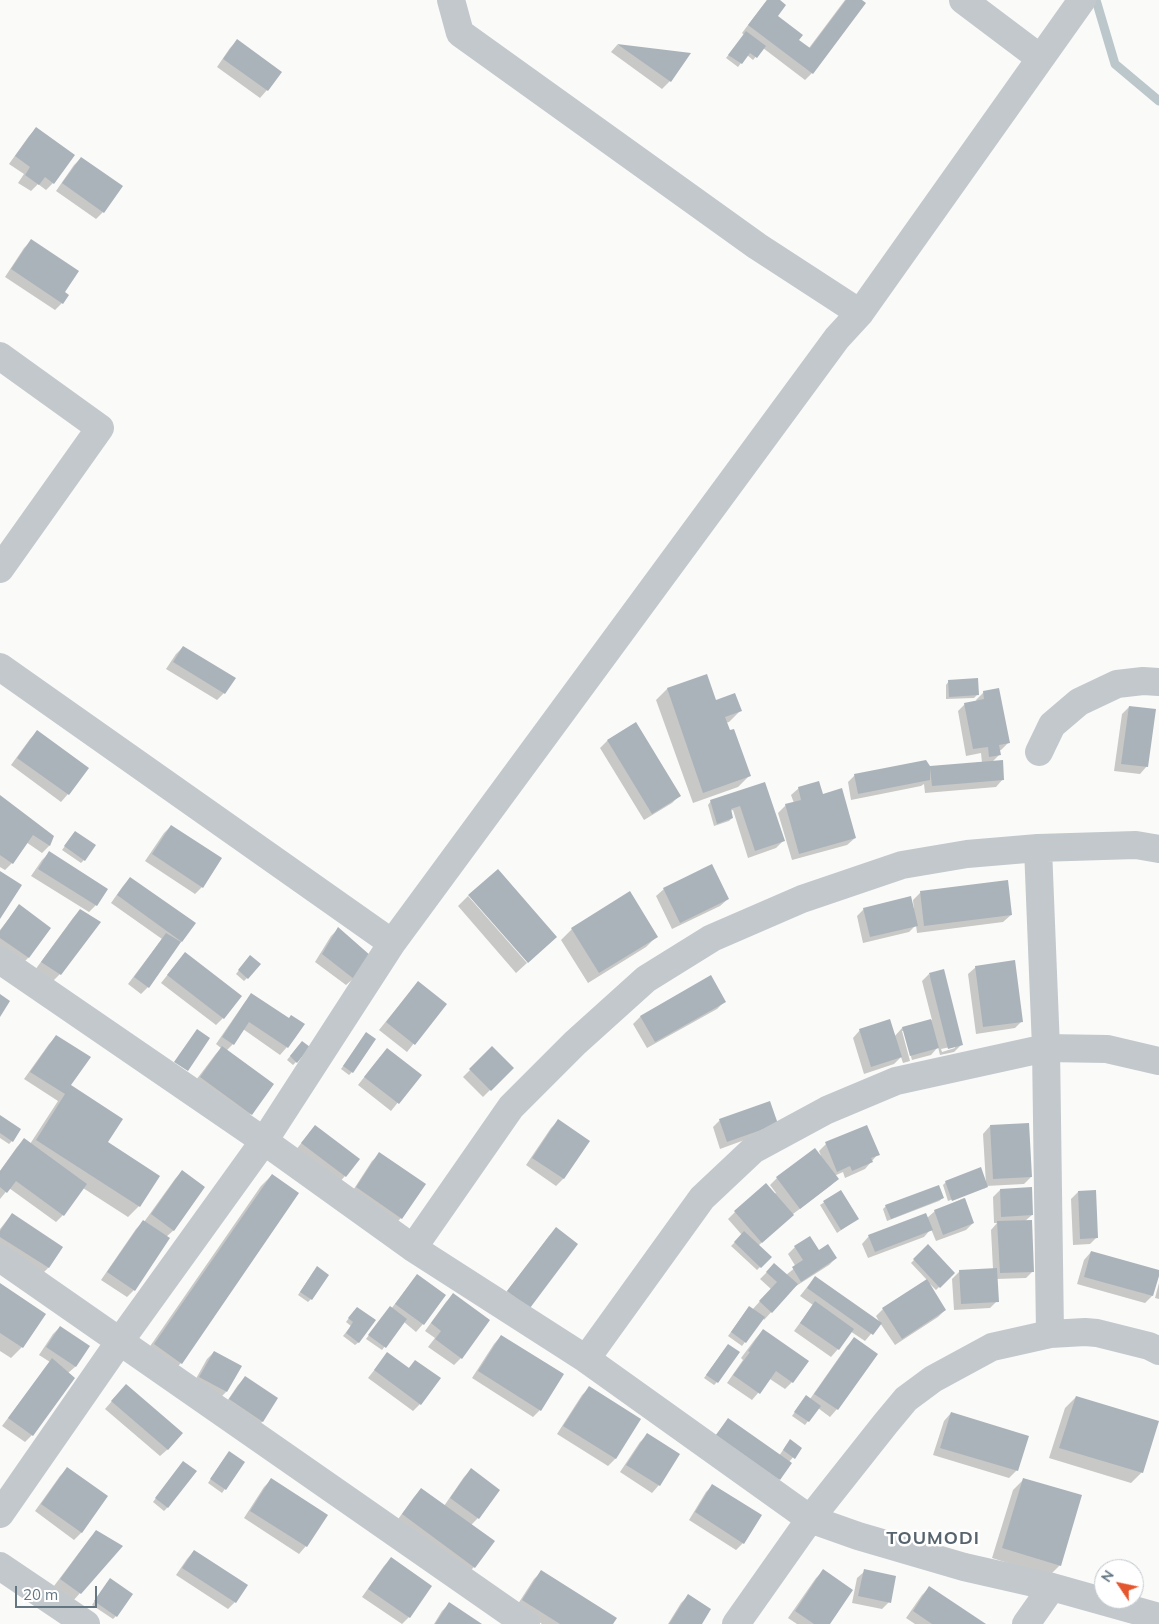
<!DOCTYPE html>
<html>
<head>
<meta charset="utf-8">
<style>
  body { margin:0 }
  #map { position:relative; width:1159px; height:1624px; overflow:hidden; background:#fafaf8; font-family:Mulish,sans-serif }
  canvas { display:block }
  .north { position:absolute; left:1094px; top:1559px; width:50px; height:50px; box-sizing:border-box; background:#fff; border:1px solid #c1c8cd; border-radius:50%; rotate:304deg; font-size:14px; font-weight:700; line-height:20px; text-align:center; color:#657683 }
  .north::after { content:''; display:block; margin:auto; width:18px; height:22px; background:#e4572e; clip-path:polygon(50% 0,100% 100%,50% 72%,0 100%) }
  .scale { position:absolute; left:15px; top:1586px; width:82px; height:22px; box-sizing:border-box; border:2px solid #657683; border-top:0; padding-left:6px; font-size:15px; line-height:18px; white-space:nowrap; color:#657683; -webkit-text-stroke:4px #fff; paint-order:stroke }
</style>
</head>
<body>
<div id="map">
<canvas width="1159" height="1624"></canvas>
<div class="north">N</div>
<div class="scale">20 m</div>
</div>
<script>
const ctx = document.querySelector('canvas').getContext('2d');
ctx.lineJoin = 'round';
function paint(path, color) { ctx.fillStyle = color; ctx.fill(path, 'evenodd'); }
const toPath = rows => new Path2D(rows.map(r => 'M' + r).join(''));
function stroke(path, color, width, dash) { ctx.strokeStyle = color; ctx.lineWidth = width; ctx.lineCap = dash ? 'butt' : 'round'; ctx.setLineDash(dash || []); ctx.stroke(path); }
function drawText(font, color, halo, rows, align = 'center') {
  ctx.font = font + ' Mulish,sans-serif'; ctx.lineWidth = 5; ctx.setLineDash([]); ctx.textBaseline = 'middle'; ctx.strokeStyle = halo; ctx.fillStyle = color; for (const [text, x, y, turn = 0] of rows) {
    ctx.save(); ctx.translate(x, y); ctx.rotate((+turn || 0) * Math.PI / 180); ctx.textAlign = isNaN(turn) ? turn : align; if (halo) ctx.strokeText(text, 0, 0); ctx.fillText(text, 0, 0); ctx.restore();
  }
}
const shadow = toPath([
  [767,0,777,0,776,17,797,40,809,48,845,0,860,0,812,73,805,80,763,48,753,60,747,55,738,67,726,58,744,35,742,33],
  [237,41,280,72,267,90,260,98,217,67,230,48],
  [617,45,689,54,670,81,662,89,611,52],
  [36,129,53,183,46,190,38,184,31,191,18,183,24,174,9,164,29,136],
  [81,158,103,212,96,219,56,191,74,165],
  [31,241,63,292,62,303,55,310,5,277,24,248],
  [183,647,224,693,217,700,166,669,176,654],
  [706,676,715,702,740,711,729,722,726,723,749,776,738,787,693,803,656,700,667,689],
  [949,681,978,694,974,698,946,699,946,685],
  [984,692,1008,743,1001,750,998,751,999,755,992,762,1003,779,996,787,925,793,924,784,921,786,851,800,848,782,855,775,982,763,981,753,966,756,958,711,965,704,977,702,976,700],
  [1129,707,1147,766,1140,774,1114,771,1122,714],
  [636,724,679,796,672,803,644,820,600,748,607,741],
  [37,732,87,768,68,794,61,802,11,765,30,739],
  [799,788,822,795,855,838,847,845,792,860,778,813,786,805,794,803,791,795],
  [736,792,783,841,776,848,748,858,733,810,730,811,732,818,729,821,714,826,708,805,711,801],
  [0,796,53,837,49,846,42,853,26,842,12,863,5,870,0,867],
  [171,826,202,887,195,894,145,861,164,833],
  [75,832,84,860,81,863,62,850],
  [49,853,96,905,89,912,31,876,42,860],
  [130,878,182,941,176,946,148,987,141,994,128,984,162,939,111,903,123,886],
  [664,889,728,899,720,906,672,929,656,896],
  [920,893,1011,915,1003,922,917,933,916,925,909,932,863,943,857,916,864,909,914,910,913,900],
  [468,896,527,963,516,973,458,906],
  [19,906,50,928,28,958,21,965,0,950,0,930],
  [80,910,99,922,60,974,52,982,35,970,73,918],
  [338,929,354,978,346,985,315,962,331,936],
  [572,929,657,936,646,947,588,983,561,940],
  [185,953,223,1018,216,1025,161,983],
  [247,960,247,978,244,981,236,974],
  [976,967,1022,1021,1015,1028,976,1034,968,974],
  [929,974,961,1045,954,1052,940,1055,938,1047,931,1055,912,1060,904,1031,902,1031,910,1061,903,1063,901,1057,894,1064,864,1074,853,1038,860,1030,894,1037,902,1028,932,1020,922,981],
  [955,1046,955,1048,942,1052,941,1049],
  [710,977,724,1002,717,1009,647,1048,633,1024,640,1017],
  [418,982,445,1004,407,1052,379,1030],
  [252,995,287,1047,280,1055,243,1029,233,1044,226,1051,251,1114,244,1121,193,1084,215,1055,221,1048,216,1044,245,1002],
  [366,1034,352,1072,349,1075,341,1069],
  [56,1037,66,1089,106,1142,139,1206,128,1217,83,1188,63,1215,56,1222,9,1188,0,1199,0,1171,17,1147,24,1140,30,1144,58,1101,24,1079,49,1044],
  [299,1045,296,1062,293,1065,287,1060],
  [492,1048,512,1068,483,1097,463,1077],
  [380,1057,420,1075,391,1111,358,1085],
  [0,1116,12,1141,9,1144,0,1138],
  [720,1120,769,1131,720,1149,713,1127],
  [558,1121,588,1141,563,1179,556,1186,526,1165,551,1128],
  [315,1126,345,1176,338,1184,295,1151],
  [990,1126,1031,1177,1024,1184,986,1186,984,1189,984,1188,948,1201,943,1185,946,1182,986,1184,983,1134],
  [826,1144,878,1154,865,1169,845,1178,843,1172,834,1176,837,1179,830,1186,793,1214,758,1246,770,1257,757,1270,731,1246,742,1235,728,1219,735,1212,774,1194,776,1193,770,1185,777,1178,821,1156,819,1151],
  [380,1154,401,1218,394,1225,350,1195,372,1161],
  [182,1171,174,1230,166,1237,134,1290,127,1297,101,1280,136,1229,143,1222,144,1222,175,1179],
  [272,1175,181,1363,170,1374,144,1355,261,1186],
  [1000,1190,1032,1215,1025,1221,1033,1271,1026,1278,996,1279,997,1301,990,1308,954,1310,952,1279,960,1271,993,1269,991,1230,997,1223,994,1223,993,1197],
  [840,1192,857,1219,837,1233,820,1205],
  [1078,1192,1097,1237,1090,1244,1073,1245,1071,1199],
  [943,1198,939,1201,887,1221,883,1209,886,1206],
  [964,1198,973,1223,966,1230,936,1241,931,1229,924,1237,868,1258,862,1244,869,1236,927,1218,935,1211],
  [12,1214,62,1247,48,1268,41,1275,0,1248,0,1229],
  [556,1229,529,1307,501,1299,549,1236],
  [928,1246,953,1273,936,1290,930,1284,929,1285,945,1310,938,1317,895,1345,880,1323,865,1341,850,1331,838,1349,831,1357,794,1331,813,1305,800,1296,815,1277,880,1323,876,1316,883,1309,927,1280,911,1263],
  [795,1247,818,1252,836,1258,829,1265,793,1288,764,1320,763,1318,742,1346,728,1336,746,1311,752,1310,771,1289,760,1279,767,1272,786,1275,796,1267,788,1254],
  [1091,1252,1159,1271,1152,1296,1145,1303,1077,1284,1084,1260],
  [314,1271,311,1299,308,1302,298,1295],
  [411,1283,444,1295,423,1324,416,1332,404,1322,382,1350,366,1339,387,1311,391,1309],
  [1159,1283,1159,1299,1155,1298],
  [0,1284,44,1314,22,1347,11,1358,0,1351],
  [453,1295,461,1358,454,1365,428,1347,435,1338,425,1331,446,1302],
  [354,1311,359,1342,355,1345,343,1336,351,1326,346,1322],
  [60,1327,89,1346,75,1367,68,1373,73,1378,32,1435,25,1442,2,1426,50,1362,39,1355,53,1334],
  [763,1330,792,1382,785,1389,770,1379,752,1400,727,1383,743,1360,741,1358,756,1338],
  [501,1336,540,1410,533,1417,472,1378,494,1344],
  [854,1339,837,1409,830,1417,818,1408,805,1425,792,1416,803,1400,810,1399,847,1346],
  [725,1349,717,1382,714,1385,704,1378],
  [214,1352,226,1392,219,1399,193,1384,207,1359],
  [387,1354,408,1369,415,1361,420,1404,413,1411,368,1378],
  [245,1378,276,1399,262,1422,255,1429,223,1407,238,1385],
  [589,1388,639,1419,615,1459,608,1466,557,1434,582,1395],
  [119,1393,168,1449,160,1456,105,1409],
  [1076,1397,1142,1472,1131,1483,1049,1458,1065,1408],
  [951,1413,1017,1470,1009,1478,933,1455,944,1421],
  [728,1420,779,1456,787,1444,801,1448,789,1462,779,1479,772,1486,710,1442],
  [647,1435,678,1454,659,1485,652,1493,620,1472,640,1442],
  [226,1456,244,1462,222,1493,208,1483],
  [180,1466,167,1508,164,1511,153,1502],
  [67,1469,82,1532,74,1540,35,1511,60,1476],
  [471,1470,478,1518,471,1525,474,1567,467,1574,396,1522,414,1497,421,1489,444,1506,464,1477],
  [1024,1479,1060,1565,1049,1576,992,1558,1013,1490],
  [271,1480,306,1546,299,1554,244,1518,264,1487],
  [713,1485,743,1543,736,1550,689,1520,706,1492],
  [97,1531,121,1546,73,1601,54,1586,90,1538],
  [194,1551,235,1602,228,1609,176,1575,187,1559],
  [391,1559,409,1617,402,1624,362,1597,384,1566],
  [823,1571,829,1624,797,1624,788,1618,816,1578],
  [865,1571,889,1602,882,1609,852,1603,857,1578],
  [541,1572,612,1624,542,1624,516,1607,534,1579],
  [107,1583,116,1616,113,1619,92,1605],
  [929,1588,984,1624,915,1624,906,1618,922,1595],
  [688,1596,700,1624,668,1624,681,1603],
  [449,1604,480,1624,434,1624,442,1611]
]);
const stream = toPath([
  [1096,0,1115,64,1159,101]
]);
const building = toPath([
  [767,0,780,0,786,5,778,16,803,35,799,40,810,48,846,0,862,0,866,3,813,74,748,25],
  [746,31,766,46,757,58,750,53,742,64,728,55],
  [237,39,282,72,268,91,223,59],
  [617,44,691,53,671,82],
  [36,127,75,155,54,184,45,177,39,185,25,175,30,167,15,156],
  [81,157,123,186,104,213,62,183],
  [31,239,79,271,65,292,69,295,63,304,11,269],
  [183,646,236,678,225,694,173,662],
  [707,674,716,700,735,693,742,711,725,717,730,730,734,729,751,776,703,793,667,688],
  [978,678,979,695,949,697,948,680],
  [999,688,1010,743,999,745,1001,755,989,757,988,747,973,749,964,703,984,699,983,691],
  [1129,706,1156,709,1148,767,1121,764],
  [636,722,681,796,652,814,607,740],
  [37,730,89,768,69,795,17,758],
  [926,760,930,766,1003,760,1004,780,932,786,930,768,930,780,858,794,854,774],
  [819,781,823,794,842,788,856,838,799,854,785,804,801,800,798,787],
  [765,782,785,841,755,851,740,806,731,809,733,818,717,824,710,800],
  [0,795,54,836,50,846,33,835,13,864,0,855],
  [171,825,222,858,203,888,152,854],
  [75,831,96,845,85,861,64,846],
  [49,851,108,889,97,906,38,869],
  [712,864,729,899,680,923,663,888],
  [498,869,557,937,528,963,468,895],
  [0,871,22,885,0,919],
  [130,877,196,923,182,942,117,895],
  [1008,880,1012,915,924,926,920,891],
  [630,891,658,937,599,973,571,928],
  [911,896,918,926,870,937,863,908],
  [19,904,51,928,29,958,0,938,0,931],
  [80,909,101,922,61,975,41,962],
  [338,927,371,956,354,979,322,954],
  [166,933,181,942,149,988,134,977],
  [185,952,242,996,224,1019,167,975],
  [250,955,261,964,248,979,238,970],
  [1015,960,1023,1022,983,1027,975,966],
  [944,969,963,1045,948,1049,929,973],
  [711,975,726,1002,655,1042,640,1016],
  [418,981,447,1004,415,1045,386,1022],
  [251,993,289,1018,291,1015,305,1024,288,1048,249,1022,234,1045,222,1037],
  [0,994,10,1001,0,1017],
  [890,1019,902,1057,871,1067,859,1029],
  [931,1019,939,1048,910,1056,902,1027],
  [197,1029,210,1038,188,1071,174,1062],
  [366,1032,376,1039,353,1073,343,1066],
  [56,1035,91,1057,71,1085,123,1119,108,1142,160,1176,140,1207,36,1140,65,1094,30,1072],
  [302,1041,310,1047,297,1063,290,1056],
  [222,1046,274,1084,252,1115,200,1077],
  [492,1046,514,1068,491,1091,469,1069],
  [387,1048,422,1075,399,1104,364,1077],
  [770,1101,778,1124,727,1142,719,1119],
  [0,1115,21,1129,13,1142,0,1133],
  [558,1119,590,1141,564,1179,532,1158],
  [1029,1123,1032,1177,993,1179,990,1125],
  [315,1125,360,1159,346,1177,301,1143],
  [867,1125,880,1155,871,1158,873,1162,852,1171,850,1166,837,1172,825,1142],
  [24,1138,87,1184,64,1216,16,1181,7,1193,0,1187,0,1171],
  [815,1148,839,1179,800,1209,776,1177],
  [379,1152,426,1184,402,1219,356,1187],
  [981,1167,988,1187,952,1201,945,1181],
  [182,1170,205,1187,174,1231,151,1214],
  [272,1174,299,1193,182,1364,154,1344],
  [766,1183,794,1215,762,1243,734,1211],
  [939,1185,944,1198,891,1219,885,1205],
  [1032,1187,1033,1215,1001,1217,1000,1189],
  [841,1190,859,1219,841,1230,823,1201],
  [1096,1190,1098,1238,1080,1239,1078,1191],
  [965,1198,974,1223,943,1235,934,1210],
  [12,1213,63,1247,49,1268,0,1237,0,1231],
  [926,1213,933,1230,875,1252,868,1235],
  [143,1220,170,1238,135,1291,107,1272],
  [1032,1220,1034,1272,1000,1273,997,1221],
  [556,1227,578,1244,530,1308,507,1291],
  [744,1231,772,1257,761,1268,734,1242],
  [810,1236,819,1250,828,1244,837,1258,801,1282,792,1267,803,1260,794,1246],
  [928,1244,955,1273,940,1288,913,1259],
  [1091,1251,1159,1270,1159,1276,1153,1296,1084,1277],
  [774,1263,798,1284,772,1313,759,1301,777,1282,766,1272],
  [317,1266,329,1275,312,1300,300,1292],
  [997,1268,999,1302,961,1304,959,1270],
  [417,1274,446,1295,424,1325,395,1304],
  [815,1276,882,1323,873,1335,807,1288],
  [927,1279,946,1310,902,1339,882,1308],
  [0,1283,46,1314,23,1348,0,1333],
  [453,1293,490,1320,462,1359,435,1339,441,1331,431,1323],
  [815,1301,854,1329,839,1350,800,1323],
  [390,1306,407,1319,386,1348,368,1335],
  [749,1306,765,1317,746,1343,731,1332],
  [357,1307,376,1320,359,1343,346,1333,353,1322,348,1318],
  [60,1326,90,1346,76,1367,46,1347],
  [763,1329,809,1361,793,1383,776,1371,760,1394,733,1375,750,1352,748,1351],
  [501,1335,564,1374,541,1411,478,1371],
  [854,1337,878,1354,838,1410,814,1394],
  [728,1344,740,1352,718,1383,706,1375],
  [214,1351,242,1366,227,1392,199,1377],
  [387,1352,409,1368,415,1360,441,1378,421,1405,374,1370],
  [52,1358,75,1378,33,1436,8,1418],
  [245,1376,278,1398,263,1422,229,1399],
  [126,1384,183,1433,168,1450,111,1401],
  [589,1386,641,1419,616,1459,563,1426],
  [806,1395,821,1406,809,1422,794,1412],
  [1076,1396,1159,1421,1143,1473,1059,1448],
  [951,1412,1029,1436,1018,1471,940,1448],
  [728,1418,792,1463,780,1480,716,1435],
  [647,1433,680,1454,660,1486,626,1465],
  [790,1439,802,1448,795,1459,783,1450],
  [229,1451,245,1462,226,1490,210,1479],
  [183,1461,197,1471,168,1508,155,1498],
  [67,1467,108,1496,82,1533,41,1504],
  [471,1468,500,1490,479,1519,450,1498],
  [271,1478,328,1515,307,1547,250,1511],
  [1023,1478,1082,1495,1061,1566,1002,1548],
  [712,1484,762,1515,744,1544,695,1512],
  [421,1488,495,1541,475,1568,402,1514],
  [96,1530,123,1546,81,1594,60,1579],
  [194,1550,248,1585,236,1603,182,1568],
  [391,1557,432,1586,410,1618,368,1589],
  [823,1569,853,1590,830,1624,814,1624,795,1611],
  [864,1569,896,1576,891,1603,858,1596],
  [541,1570,617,1618,613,1624,560,1624,522,1600],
  [110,1578,133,1594,117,1617,94,1601],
  [929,1586,986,1624,932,1624,913,1611],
  [688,1594,711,1609,702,1624,669,1624],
  [449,1602,482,1624,435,1624]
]);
const minor = toPath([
  [451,0,460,33,757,246,860,313],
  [963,0,1040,58],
  [0,356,100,428,0,569],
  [0,667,392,943],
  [1039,752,1052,725,1079,702,1117,684,1143,681,1159,682],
  [1038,848,1046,1048,1050,1334],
  [0,960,264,1141,413,1248,586,1359,810,1519,858,1536,964,1567,1052,1587,1159,1617],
  [413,1248,511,1107,575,1043,646,979,712,938,802,899,902,865,967,854,1038,848,1136,845,1159,849],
  [0,1258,526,1624],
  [586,1359,702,1198,753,1150,827,1110,896,1081,1046,1048,1107,1049,1159,1061],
  [0,1514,120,1341,264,1141,392,943,837,338,860,313,1082,0],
  [0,1566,86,1624],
  [736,1624,810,1519,886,1423,906,1399,933,1379,992,1347,1050,1334,1085,1332,1097,1333,1149,1346,1159,1351],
  [1026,1624,1052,1587]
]);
const districtNames = [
  ["TOUMODI",933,1539]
];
paint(shadow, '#0003');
stroke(stream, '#bbc7cb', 9);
paint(building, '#aab3b9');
stroke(minor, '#c3c8cc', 28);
ctx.letterSpacing = '1px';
drawText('bold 18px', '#57646e', '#fff', districtNames);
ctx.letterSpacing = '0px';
</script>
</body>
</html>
